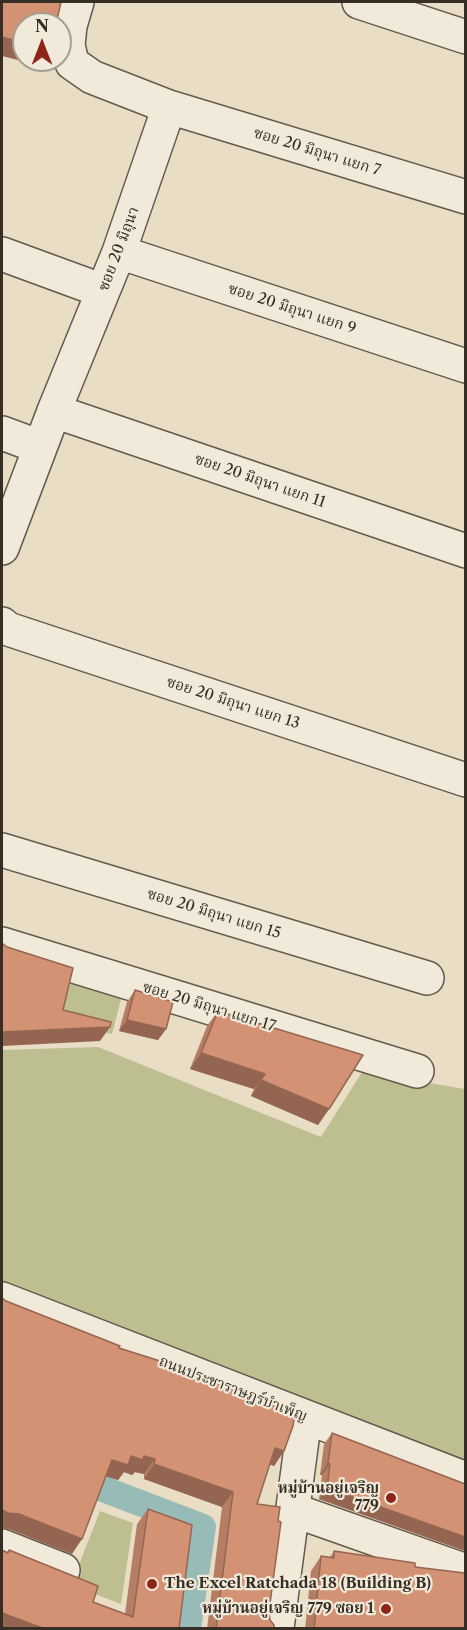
<!DOCTYPE html>
<html>
<head>
<meta charset="utf-8">
<style>
  body { margin:0 }
  #map { position:relative; width:467px; height:1630px; overflow:hidden; background:#e9ddc5; font-family:"Libre Caslon Text",serif }
  canvas { display:block }
  .frame { position:absolute; inset:0; border:3px solid #362e24; pointer-events:none }
  .north { position:absolute; left:12px; top:12px; width:60px; height:60px; box-sizing:border-box; background:#f1e9d9; border:2px solid #a69e91; border-radius:50%; rotate:0deg; font-size:16px; font-weight:700; line-height:24px; text-align:center; color:#362e24 }
  .north::after { content:''; display:block; margin:auto; width:21px; height:27px; background:#8f2418; clip-path:polygon(50% 0,100% 100%,50% 72%,0 100%) }
</style>
</head>
<body>
<div id="map">
<canvas width="467" height="1630"></canvas>
<div class="frame"></div>
<div class="north">N</div>
</div>
<script>
const ctx = document.querySelector('canvas').getContext('2d');
ctx.lineJoin = 'round';
function paint(path, color) { ctx.fillStyle = color; ctx.fill(path, 'evenodd'); }
const toPath = rows => new Path2D(rows.map(r => 'M' + r).join(''));
function stroke(path, color, width, dash) { ctx.strokeStyle = color; ctx.lineWidth = width; ctx.lineCap = dash ? 'butt' : 'round'; ctx.setLineDash(dash || []); ctx.stroke(path); }
function drawText(font, color, halo, rows, align = 'center') {
  ctx.font = font + ' "Libre Caslon Text","Noto Serif Thai",serif'; ctx.lineWidth = 4.5; ctx.setLineDash([]); ctx.textBaseline = 'middle'; ctx.strokeStyle = halo; ctx.fillStyle = color; for (const [text, x, y, turn = 0] of rows) {
    ctx.save(); ctx.translate(x, y); ctx.rotate((+turn || 0) * Math.PI / 180); ctx.textAlign = isNaN(turn) ? turn : align; if (halo) ctx.strokeText(text, 0, 0); ctx.fillText(text, 0, 0); ctx.restore();
  }
}
const green = toPath([
  [72,977,123,991,112,1034,60,1022],
  [98,1047,321,1137,364,1069,406,1079,465,1089,465,1463,2,1285,2,1050],
  [100,1511,133,1523,121,1604,71,1585]
]);
const canal = toPath([
  [69,1476,203,1527,188,1628]
]);
const minor = toPath([
  [359,2,466,37],
  [169,107,466,197],
  [119,252,466,366],
  [2,254,103,291],
  [54,411,466,551],
  [2,433,40,447],
  [2,548,54,411,119,252,169,107,92,77,72,63,68,45,70,26,77,2],
  [2,624,8,629,466,780],
  [2,850,427,978],
  [2,944,417,1071],
  [2,1299,466,1479],
  [293,1510,466,1571],
  [2,1546,63,1570],
  [277,1628,305,1417]
]);
const wall = toPath([
  [135,990,166,1029,158,1040,119,1031,127,1002],
  [218,1011,329,1109,318,1125,251,1096,254,1089,190,1069,207,1026],
  [2,1298,6,1301,119,1348,284,1451,274,1466,270,1464,257,1504,278,1521,269,1611,270,1620,274,1629,207,1629,222,1507,144,1479,144,1474,135,1472,132,1475,124,1472,118,1480,106,1476,72,1554,9,1529,2,1528],
  [332,1433,465,1484,465,1551,319,1499,322,1475,320,1475,324,1444],
  [148,1509,179,1629,2,1629,7,1552,9,1550,93,1602,125,1614,137,1524],
  [334,1551,415,1567,465,1629,305,1629,311,1571,321,1556,330,1557]
]);
const shadedWall = toPath([
  [2,37,24,43,24,60,42,60,38,65,2,56],
  [127,1020,166,1029,158,1040,119,1031],
  [110,1027,100,1041,2,1046,2,1032],
  [201,1053,265,1074,254,1089,190,1069],
  [261,1080,329,1109,318,1125,251,1096],
  [275,1448,284,1451,274,1466,265,1463],
  [131,1456,144,1456,155,1459,144,1474,135,1472,132,1475,124,1472,118,1480,101,1475,112,1460],
  [328,1463,330,1464,322,1475,320,1475],
  [154,1464,233,1492,222,1507,144,1479],
  [327,1488,465,1537,465,1551,319,1499],
  [2,1510,19,1514,82,1539,72,1554,9,1529,2,1528],
  [2,1613,45,1629,2,1629]
]);
const building = toPath([
  [2,2,61,2,56,24,24,24,24,43,2,37,2,2],
  [2,943,7,947,73,968,63,1010,111,1022,110,1027,2,1032,2,943],
  [135,990,173,1002,166,1029,127,1020,135,990],
  [218,1011,363,1055,329,1109,261,1080,265,1074,201,1053,218,1011],
  [2,1298,6,1301,120,1346,119,1348,160,1361,295,1414,293,1426,284,1451,275,1448,257,1504,280,1507,278,1521,281,1522,269,1611,270,1620,274,1625,274,1629,216,1629,233,1492,154,1464,155,1459,144,1456,143,1460,131,1456,128,1465,112,1460,82,1539,19,1514,8,1513,2,1510,2,1298],
  [332,1433,465,1484,465,1537,327,1488,330,1464,328,1463,332,1433],
  [148,1509,192,1525,179,1629,45,1629,2,1613,2,1550,8,1553,9,1550,98,1586,93,1602,133,1617,148,1509],
  [334,1551,415,1563,415,1567,465,1573,465,1629,314,1629,321,1556,334,1558,334,1551]
]);
const markers = [
  [391,1498,6,"#8f2418"],
  [152,1584,6,"#8f2418"],
  [386,1609,6,"#8f2418"]
];
const streetNames = [
  ["ซอย 20 มิถุนา แยก 7",317,152,17],
  ["ซอย 20 มิถุนา",119,249,-69],
  ["ซอย 20 มิถุนา แยก 9",292,309,18],
  ["ซอย 20 มิถุนา แยก 11",260,481,19],
  ["ซอย 20 มิถุนา แยก 13",233,703,18],
  ["ซอย 20 มิถุนา แยก 15",214,914,17],
  ["ซอย 20 มิถุนา แยก 17",209,1007,17],
  ["ถนนประชาราษฎร์บำเพ็ญ",233,1389,21]
];
const poiNames = [
  ["หมู่บ้านอยู่เจริญ",379,1489],
  ["779",379,1506],
  ["The Excel Ratchada 18 (Building B)",164,1584,"left"],
  ["หมู่บ้านอยู่เจริญ 779 ซอย 1",374,1609]
];
paint(green, '#bebf90');
stroke(canal, '#97bbb7', 26);
stroke(minor, '#635a4c', 36);
stroke(minor, '#f1e9d9', 33);
paint(wall, '#b57e64');
paint(shadedWall, '#946651');
paint(building, '#d39274');
stroke(building, '#946651', 1.5);
for (const [x, y, r, color] of markers) { const dot = new Path2D(); dot.arc(x, y, r, 0, 2 * Math.PI); ctx.fillStyle = color; ctx.fill(dot); stroke(dot, '#f1e9d9', 2); }
drawText('15px', '#362e24', '#f1e9d9', streetNames);
drawText('bold 15px', '#362e24', '#f1e9d9', poiNames, 'right');
</script>
</body>
</html>
